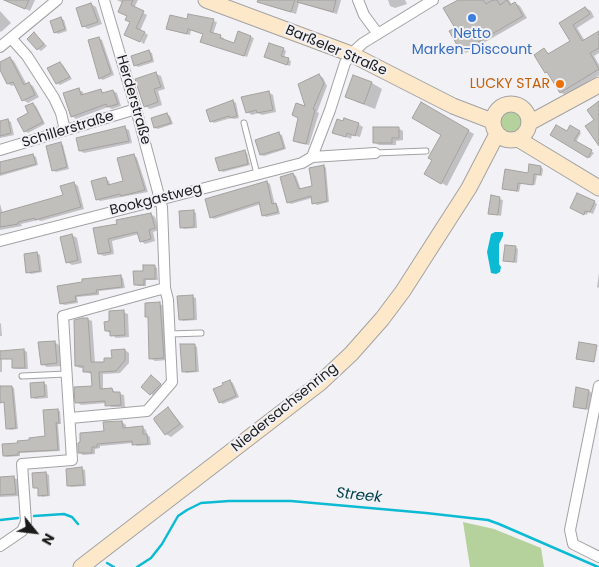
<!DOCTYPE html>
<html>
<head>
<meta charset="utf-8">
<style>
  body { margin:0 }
  #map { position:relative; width:599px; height:567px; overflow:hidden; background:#f2f2f6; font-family:Poppins,sans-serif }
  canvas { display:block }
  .north { position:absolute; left:10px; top:507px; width:50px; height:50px; -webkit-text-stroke:4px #f2f2f6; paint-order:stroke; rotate:119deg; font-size:14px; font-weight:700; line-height:20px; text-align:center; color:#1b1b1c }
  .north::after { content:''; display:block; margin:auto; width:18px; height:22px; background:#1b1b1c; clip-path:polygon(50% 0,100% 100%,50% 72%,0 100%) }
</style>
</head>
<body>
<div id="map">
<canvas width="599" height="567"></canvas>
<div class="north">N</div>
</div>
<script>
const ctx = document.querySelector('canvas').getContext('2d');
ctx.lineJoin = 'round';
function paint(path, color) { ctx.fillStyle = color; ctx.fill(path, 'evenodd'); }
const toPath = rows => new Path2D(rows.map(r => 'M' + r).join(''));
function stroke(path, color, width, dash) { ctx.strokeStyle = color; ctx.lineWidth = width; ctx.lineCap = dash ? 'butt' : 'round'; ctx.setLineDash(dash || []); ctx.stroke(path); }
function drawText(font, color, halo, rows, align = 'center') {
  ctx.font = font + ' Poppins,sans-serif'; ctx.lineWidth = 4; ctx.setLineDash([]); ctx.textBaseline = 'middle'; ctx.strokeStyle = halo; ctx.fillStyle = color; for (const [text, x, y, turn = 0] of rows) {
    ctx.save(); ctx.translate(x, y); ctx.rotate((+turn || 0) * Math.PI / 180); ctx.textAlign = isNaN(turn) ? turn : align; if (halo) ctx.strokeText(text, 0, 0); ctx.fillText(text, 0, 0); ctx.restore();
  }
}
const green = toPath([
  '498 121a12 12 0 1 1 24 0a12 12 0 1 1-24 0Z',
  [463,522,494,529,541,548,544,567,470,567]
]);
const water = toPath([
  [495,232,503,232,503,236,499,244,499,264,501,267,500,272,496,274,491,273,487,252,491,234]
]);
const shadow = toPath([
  [8,0,35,0,30,11],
  [117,0,138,0,134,8,147,15,140,31,139,41,123,3],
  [262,0,341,0,337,14,299,3,296,14,266,5],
  [388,0,405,0,407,4,395,8,390,6],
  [460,0,509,0,512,5,515,3,520,6,527,18,466,53,462,51],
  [91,4,96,7,102,24,88,29,83,26],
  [586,8,591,11,594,17,577,28,585,41,599,34,599,53,594,56,599,65,599,75,565,95,560,92,551,75,546,72,544,50,550,54,572,42,561,23],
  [0,11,11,23,1,32,0,31],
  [189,15,217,22,213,34,224,38,223,40,235,44,239,33,254,38,247,57,204,43,204,34,191,30,190,35,171,30,188,20],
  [61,18,64,20,67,31,58,34,55,32],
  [145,33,148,35,144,44,141,42],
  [35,34,47,46,41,51,38,49],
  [99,38,102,40,114,75,103,80,100,78,90,41],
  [283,49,286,51,284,58,291,61,290,66,268,58],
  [149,51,152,53,154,62,138,67,135,65],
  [10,58,14,61,27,85,29,84,33,86,39,97,28,103,23,100,16,84,12,86,8,84,0,67,0,64],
  [60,63,63,65,72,79,60,85,57,83],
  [156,74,161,76,165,89,158,91,162,105,150,109,145,106],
  [319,75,323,78,327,86,317,112,319,113,309,145,298,143,295,141],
  [372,83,382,89,375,109,357,102,346,96],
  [79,90,83,92,84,96,101,91,105,93,113,91,117,93,121,106,112,109,108,107,76,119,72,116],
  [268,92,273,95,276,112,262,115,258,113,252,115,247,112],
  [233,101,236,103,239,118,234,119,231,118,214,123,211,121],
  [33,104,36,106,45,124,28,133,25,131],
  [421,104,474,134,447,186,426,174,433,160,443,134],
  [167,114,170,116,173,124,158,129,155,128],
  [8,120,11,122,14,135,0,138,0,122],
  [358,124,363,127,360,137,352,135,351,139,334,132],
  [570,127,581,133,576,142,594,153,590,158,552,135,567,133],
  [125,128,129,130,132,143,84,153,80,151],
  [398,128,403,131,403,140,396,141,396,145,379,145,374,142],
  [279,134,282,135,286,149,264,156,261,155],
  [60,143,63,145,69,169,56,172,53,170],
  [244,151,247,153,250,165,223,172,220,170],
  [33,155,36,157,38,165,0,176,0,163],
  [134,155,137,158,148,192,100,201,97,199,106,179,109,181,110,185,124,182],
  [324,166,326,168,329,202,317,205,314,203,312,198,291,204,288,202,293,174,296,176,301,190,314,187],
  [541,167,543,169,542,176,537,175,535,185,521,183,519,192,504,189],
  [267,182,270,184,275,205,278,206,280,214,266,217,263,215,261,204,214,219,211,217],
  [74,183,78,186,84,209,41,221,38,220,21,224,22,226,0,230,0,204,3,214,64,196],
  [492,197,503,200,501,216,489,213],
  [594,202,597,204,593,214,588,212,587,215,574,209],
  [193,211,196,213,197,228,184,229,181,227],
  [151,214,155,217,159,230,153,232,155,241,145,244,141,241,139,234,112,241,114,254,104,256,99,254,94,229,118,224],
  [72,235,77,238,82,263,72,265,67,262],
  [515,247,518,249,517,263,504,261],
  [37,253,40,255,42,272,31,274,28,272],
  [154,266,157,268,158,280,146,280,146,286,138,286,135,284,145,272],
  [599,273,599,287,598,288,597,287],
  [120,276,123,278,125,288,99,291,99,295,77,297,78,303,64,305,61,303,58,287],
  [193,297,196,298,197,320,183,321,180,319],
  [160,304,165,307,168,360,155,361,150,358,149,318,147,317],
  [123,312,128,314,129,337,116,338,106,330],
  [87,319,92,321,95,363,106,363,125,350,129,353,129,363,120,373,103,374,103,390,112,389,116,393,124,395,125,407,111,407,106,403,81,405,77,402,93,387,92,374,85,372,84,368,80,368,76,366],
  [0,323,1,324,2,336,0,336],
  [54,342,59,345,62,366,47,367,42,364],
  [194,345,197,347,199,372,186,373,183,371],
  [0,350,2,351,2,372,0,372],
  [24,350,27,352,28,369,16,369,13,368],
  [154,378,163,386,154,396,143,387],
  [230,381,233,383,239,397,223,404,220,402,225,386],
  [44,383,47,385,48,398,35,399,32,397],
  [11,387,14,388,18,429,10,430,7,428,6,403,1,402,0,388],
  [589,391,592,393,589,410,577,408],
  [168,409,172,412,184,427,171,437,166,434],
  [57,410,60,411,61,424,58,424,60,451,20,453,20,456,7,457,4,456,19,444,46,438],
  [122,422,126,425,126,429,143,428,146,430,147,435,150,437,151,445,137,446,133,443,100,446,100,448,95,449,95,454,83,455,80,453,105,432],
  [82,469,85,470,86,486,71,487,68,485],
  [46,473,49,475,50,496,42,497,39,495,39,489,35,487],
  [14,478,19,480,20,496,0,497,0,484]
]);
const stream = toPath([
  [34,516,64,514,72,517,78,524],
  [0,520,18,518],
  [107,563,114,567],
  [137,567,151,558,162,544,178,516,187,510,201,503,229,501,291,501,426,513,488,520,499,524,598,567]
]);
const building = toPath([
  [4,0,29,0,25,9,4,0],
  [123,0,133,0,131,5,144,11,136,28,145,32,140,42,124,35,130,22,125,20,127,16,118,12,123,0],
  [258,0,295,0,291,12,257,2,258,0],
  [298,0,336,0,333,12,297,2,298,0],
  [458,0,483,0,486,4,493,0,497,0,500,5,507,0,510,5,515,2,523,16,461,52,449,31,455,28,443,8,458,0],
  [91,3,98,22,82,27,76,8,91,3],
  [585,7,590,14,573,25,582,41,599,31,599,48,590,53,599,69,560,93,547,72,545,73,534,55,544,48,548,54,570,41,559,23,585,7],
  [188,14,214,19,210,32,221,35,220,38,234,43,238,31,251,36,244,56,200,42,203,34,188,29,187,34,166,29,170,15,187,19,188,14],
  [61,17,65,29,54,33,50,21,61,17],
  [34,32,44,44,37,50,27,39,34,32],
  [99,37,111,73,99,79,88,40,99,37],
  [269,43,284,48,281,56,289,58,287,65,264,57,269,43],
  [149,50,152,60,134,66,131,56,149,50],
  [10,57,24,85,29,82,35,95,22,101,13,82,7,84,0,70,0,62,10,57],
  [60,62,70,77,56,84,47,68,60,62],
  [156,72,161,87,154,89,158,102,144,107,135,79,156,72],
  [319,74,324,83,313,109,315,110,306,144,293,141,298,118,292,115,296,103,305,106,298,84,319,74],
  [353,75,372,82,364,104,345,97,353,75],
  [79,88,81,95,101,89,102,93,113,90,118,104,107,107,106,104,71,117,63,93,79,88],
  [269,91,273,110,257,113,256,110,246,113,241,97,269,91],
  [233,100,237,116,230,118,229,116,210,122,206,110,233,100],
  [599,101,599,146,585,126,594,120,587,110,599,101],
  [421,102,469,130,441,184,424,174,432,160,428,158,441,135,412,118,421,102],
  [33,103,43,122,24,132,17,119,28,113,25,106,33,103],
  [167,113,171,123,154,128,151,118,167,113],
  [344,118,359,123,355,136,347,133,346,137,332,133,337,119,343,121,344,118],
  [8,119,11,133,0,136,0,121,8,119],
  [556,125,567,131,570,125,580,131,574,140,592,150,588,158,550,135,556,125],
  [125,126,129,141,79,151,76,138,125,126],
  [373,127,399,127,399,138,392,138,392,143,373,143,373,127],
  [279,132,284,148,260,155,255,140,279,132],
  [61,142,67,167,52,171,46,146,61,142],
  [245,150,248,164,219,171,215,158,245,150],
  [33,154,36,164,0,174,0,162,33,154],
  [134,154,145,190,121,196,120,194,96,200,91,181,106,177,108,185,123,181,117,158,134,154],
  [529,164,541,166,540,175,534,174,533,185,518,183,517,191,502,189,505,169,528,173,529,164],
  [324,165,327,201,312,204,311,196,287,203,280,177,293,173,299,189,312,186,309,168,324,165],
  [267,181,272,204,276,203,278,212,262,216,259,202,210,218,205,199,267,181],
  [74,182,81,207,35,220,35,218,18,222,18,224,0,227,0,213,63,195,60,186,74,182],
  [577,193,595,201,590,212,585,211,584,215,570,208,577,193],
  [491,195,500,197,498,215,488,214,491,195],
  [194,210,194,227,180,228,179,211,194,210],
  [151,213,155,228,149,230,151,239,140,242,137,232,108,239,111,252,98,254,93,228,117,224,116,220,151,213],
  [72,234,78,260,66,263,60,237,72,234],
  [505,245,516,246,514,262,503,261,505,245],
  [37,252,40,271,26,273,24,254,37,252],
  [143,265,155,265,155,279,144,279,144,285,134,285,133,271,143,271,143,265],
  [121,275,122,287,96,290,97,293,75,296,76,301,60,304,57,286,82,282,82,279,121,275],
  [193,295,194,319,179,320,177,296,193,295],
  [160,302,164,358,149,359,148,317,145,317,145,303,160,302],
  [124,310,125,335,110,336,110,331,105,331,104,322,109,321,109,311,124,310],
  [82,318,88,318,91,362,104,362,104,358,112,358,111,350,125,349,125,360,116,371,99,372,100,389,112,388,113,392,120,392,121,405,105,406,105,401,75,403,74,387,92,386,91,372,83,372,83,366,75,366,74,320,82,318],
  [55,341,57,363,41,365,38,342,55,341],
  [579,342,597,345,594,362,576,359,579,342],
  [180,344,195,344,196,371,182,372,180,344],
  [24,349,25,368,12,368,12,359,0,359,0,351,24,349],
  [151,375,161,384,150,395,141,387,151,375],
  [230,380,236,396,219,403,213,389,223,385,222,383,230,380],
  [44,382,45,396,31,398,30,383,44,382],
  [0,386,12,386,16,428,6,429,4,402,0,403,0,386],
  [576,387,589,390,586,409,573,407,576,387],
  [168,407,180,424,165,435,154,420,154,418,168,407],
  [58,409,59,423,56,423,58,450,18,452,18,455,3,456,2,444,18,443,17,441,29,440,29,438,45,436,43,410,58,409],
  [122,421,123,428,143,426,143,434,147,434,148,444,132,445,132,441,97,444,97,447,92,447,92,453,78,453,78,443,80,442,80,433,104,431,103,422,122,421],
  [82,467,84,485,67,486,66,469,82,467],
  [46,472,48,495,38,496,38,488,33,488,32,473,46,472],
  [14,476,16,494,0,495,0,477,14,476]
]);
const lane = toPath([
  [244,123,257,174],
  [375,153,426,151],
  [170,334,201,333],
  [22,376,66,374]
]);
const street = toPath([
  [358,0,364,15,378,34],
  [11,38,27,56,54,98,61,113,65,130],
  [0,47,57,0],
  [0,150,136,109],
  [312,157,330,110,345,63,351,54,363,43,433,0],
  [0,241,302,163,312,157,375,153],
  [599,386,570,530,573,544,599,557],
  [70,418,147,411,172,382,168,300,165,288,162,207,136,109,104,0],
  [0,546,22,531,26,522,22,464,72,460,63,316,165,288]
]);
const secondary = toPath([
  [206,0,351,54,453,106,492,121],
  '493 122a18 18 0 1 1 36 0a18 18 0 1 1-36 0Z',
  [529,123,599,85],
  [518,139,599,188],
  [81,567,320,383,351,354,382,319,403,291,469,188,497,134]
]);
const markers = [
  [472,18,5,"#3f7fe0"],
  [560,84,5,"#e8710a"]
];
const shopNames = [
  ["Netto",472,34],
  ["Marken-Discount",472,50]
];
const streetNames = [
  ["Barßeler Straße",336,51,23],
  ["Herderstraße",133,100,74],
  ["Schillerstraße",68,130,-17],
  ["Bookgastweg",156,200,-14],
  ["Niedersachsenring",285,408,-39]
];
const foodNames = [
  ["LUCKY STAR",550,84]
];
const waterNames = [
  ["Streek",359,496,6]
];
paint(green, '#b5d19c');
paint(water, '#0dbad3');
paint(shadow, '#0003');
stroke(stream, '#0dbad3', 2.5);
paint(building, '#c1bfbc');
stroke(building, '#a4a19f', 1);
stroke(lane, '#a2a2a5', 7);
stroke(street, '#a2a2a5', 12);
stroke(secondary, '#a2a2a5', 17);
stroke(lane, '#fff', 5);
stroke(street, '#fff', 10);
stroke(secondary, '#fde9ca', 15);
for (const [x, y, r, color] of markers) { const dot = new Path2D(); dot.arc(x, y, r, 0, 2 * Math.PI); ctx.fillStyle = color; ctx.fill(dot); stroke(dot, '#f2f2f6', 2); }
drawText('14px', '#366cbe', '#f2f2f6', shopNames);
drawText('14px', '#1b1b1c', '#f2f2f6', streetNames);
drawText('14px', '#c56008', '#f2f2f6', foodNames, 'right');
drawText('italic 15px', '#00424c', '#f2f2f6', waterNames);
</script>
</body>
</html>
